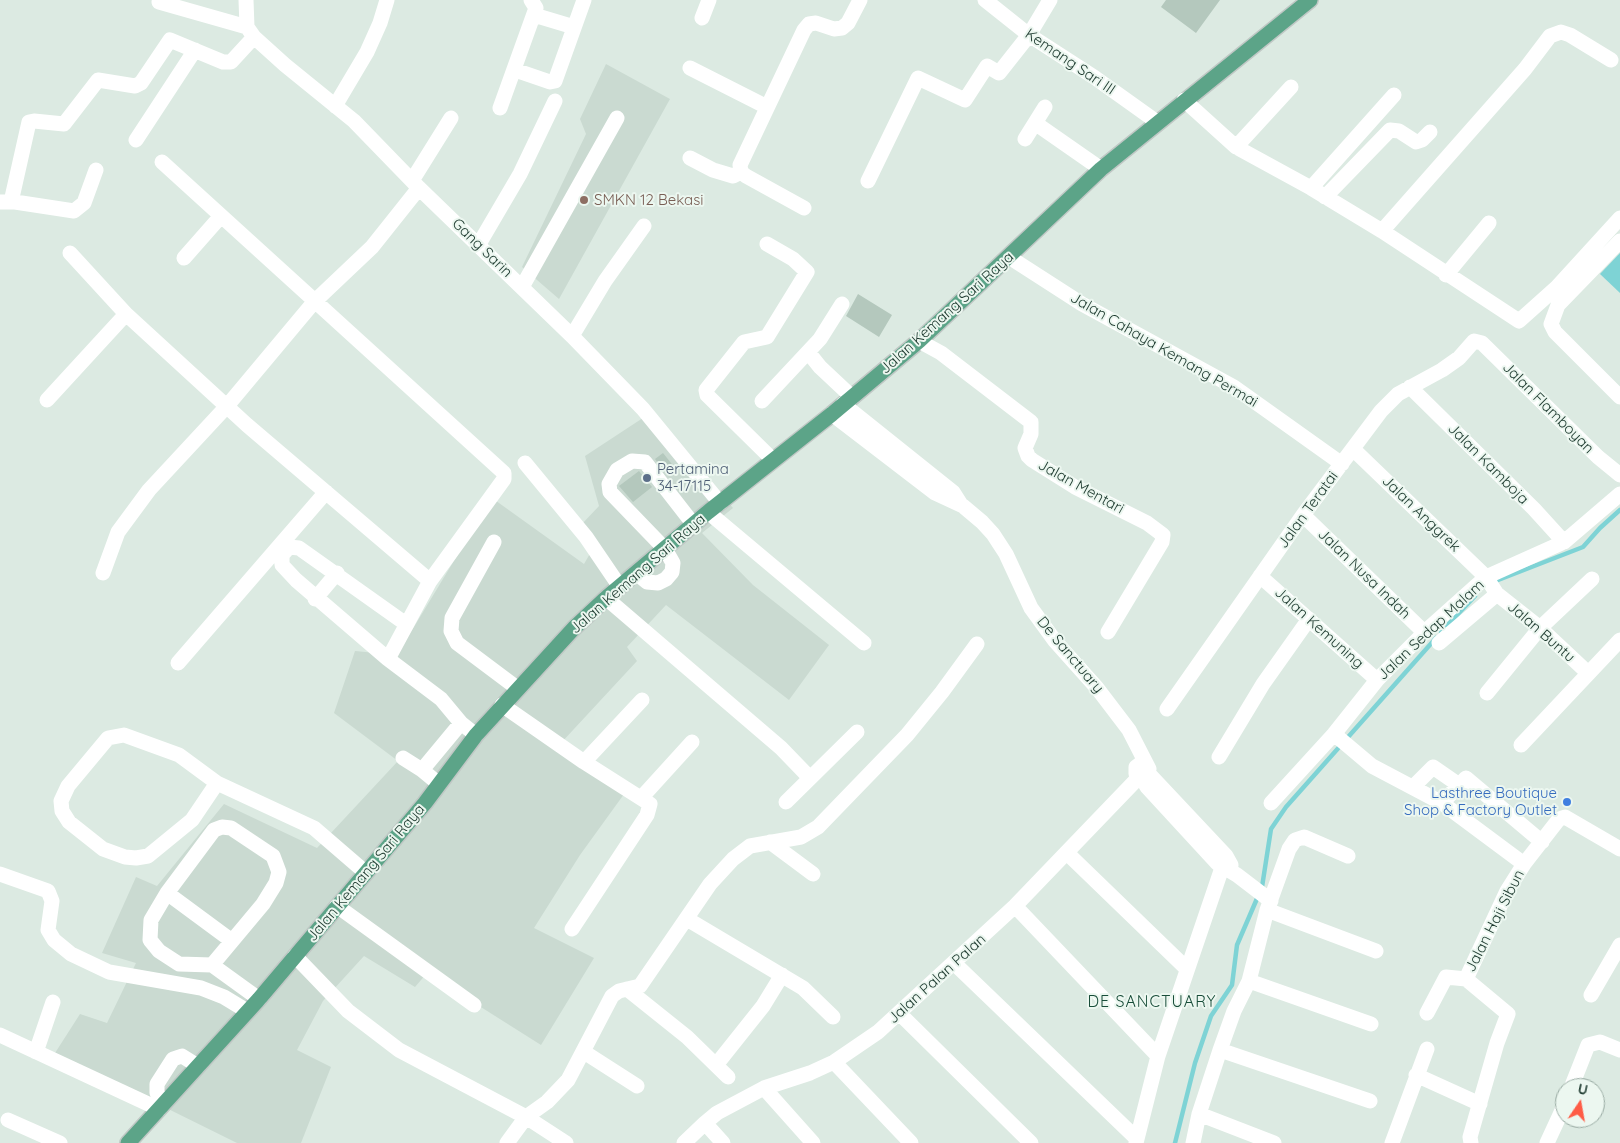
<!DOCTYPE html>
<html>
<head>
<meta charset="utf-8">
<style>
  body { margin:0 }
  #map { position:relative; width:1620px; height:1143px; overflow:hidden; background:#dceae2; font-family:Quicksand,sans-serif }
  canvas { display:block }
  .north { position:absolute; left:1555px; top:1078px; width:50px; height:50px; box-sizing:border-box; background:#ecf7f0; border:1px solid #99aba3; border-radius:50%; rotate:12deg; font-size:14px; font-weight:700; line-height:20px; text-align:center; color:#1d3a2f }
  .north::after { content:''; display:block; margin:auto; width:18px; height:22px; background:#fe5c46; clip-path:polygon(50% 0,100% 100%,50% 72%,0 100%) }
</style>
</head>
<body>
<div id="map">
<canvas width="1620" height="1143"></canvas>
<div class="north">U</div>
</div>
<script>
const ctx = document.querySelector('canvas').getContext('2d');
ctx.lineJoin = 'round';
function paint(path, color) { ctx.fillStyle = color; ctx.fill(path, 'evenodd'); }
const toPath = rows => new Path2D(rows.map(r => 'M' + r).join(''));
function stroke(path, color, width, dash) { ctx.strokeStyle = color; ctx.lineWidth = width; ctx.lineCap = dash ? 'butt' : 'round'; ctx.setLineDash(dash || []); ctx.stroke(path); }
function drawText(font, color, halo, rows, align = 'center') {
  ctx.font = font + ' Quicksand,sans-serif'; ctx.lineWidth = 4; ctx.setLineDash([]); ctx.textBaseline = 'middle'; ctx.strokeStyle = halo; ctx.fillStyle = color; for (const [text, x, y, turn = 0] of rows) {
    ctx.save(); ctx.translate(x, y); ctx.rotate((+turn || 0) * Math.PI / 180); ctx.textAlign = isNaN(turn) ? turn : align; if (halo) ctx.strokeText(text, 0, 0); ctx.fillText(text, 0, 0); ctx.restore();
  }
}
const built = toPath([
  [606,64,670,99,559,299,522,267,586,134,580,119],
  [652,412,733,508,702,533,753,585,829,645,789,700,666,605,627,647,637,661,561,743,627,790,580,855,534,928,594,958,541,1045,427,973,415,987,364,956,323,1001,297,1050,331,1067,301,1143,237,1143,55,1053,80,1014,107,1023,136,963,102,953,136,877,157,886,224,804,317,848,398,761,334,713,355,651,397,655,492,498,584,564,595,545,581,525,599,506,585,456]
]);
const water = toPath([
  [1620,253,1620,293,1600,274]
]);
const stream = toPath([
  [1493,582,1583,547,1600,528,1620,510],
  [1441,632,1475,596],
  [1175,1143,1195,1063,1211,1016,1232,985,1237,945,1262,887,1271,829,1286,807,1436,638]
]);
const building = toPath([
  [1166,0,1220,0,1196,33,1161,7],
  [858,294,892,315,879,337,846,316],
  [663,453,675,468,667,475,655,459],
  [639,471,652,487,633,502,619,486]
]);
const minor = toPath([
  [246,0,247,27,254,37,285,65,354,121,419,188,572,336,643,409,720,503],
  [985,0,1029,35,1094,77,1157,122],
  [159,2,247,27],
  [534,15,574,27],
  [702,18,709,0],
  [690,68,767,107],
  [515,70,550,82,555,81,584,0],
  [1184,100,1236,147,1311,188,1382,231,1519,321,1557,287,1620,218],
  [335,106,367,52,380,23,387,0],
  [500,108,536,8,531,0],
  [1035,123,1101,169],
  [1025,139,1045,107],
  [136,140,195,50],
  [1236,147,1291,87],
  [690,158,713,170,733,176,741,172],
  [162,162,504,473,504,479,430,581,388,659,441,699,461,723,476,735],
  [413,179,451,118],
  [868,181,918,78,965,100,987,66,999,73,1029,35,1050,0],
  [1311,188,1394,95],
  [1325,197,1390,130,1399,131,1416,142,1422,140,1430,132],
  [0,202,15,202,74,211,84,203,96,170],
  [11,202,29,122,34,121,64,124,98,80,135,86,141,83,170,40,223,62,231,62,254,37],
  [804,208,746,176,741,172,740,165,804,30,809,24,816,23,834,29,842,28,848,23,860,0],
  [1382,231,1525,69,1550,36,1561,32,1570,35,1611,60],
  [1620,241,1558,305,1551,324,1555,332,1620,397],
  [479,244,520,174,555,101],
  [767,244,793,259,807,272,767,337,744,342,706,390,707,395,773,460],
  [70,253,126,314,247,425,430,581],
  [1009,257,1082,304,1234,387,1342,464],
  [184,258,221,216],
  [1446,275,1489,223],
  [522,287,617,118],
  [572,336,605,281,644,226],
  [919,341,941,353,1031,422,1031,434,1025,448,1028,456,1032,460,1075,487,1147,523,1163,535,1162,542,1108,632],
  [808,352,820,367,852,397],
  [1410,387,1534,509,1564,542],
  [47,400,126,314],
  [762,401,820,339,842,304],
  [843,404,953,492,960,503],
  [832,414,935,493,963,506,982,522,993,534,1006,554,1031,608,1055,641,1097,688,1129,730,1149,769,1145,776,1139,777,1136,774,1136,767,1140,764,1146,765],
  [1353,449,1486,577,1497,594,1540,628,1588,673],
  [525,463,586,537,620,587],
  [708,512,864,643],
  [1303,515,1425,633],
  [494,542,452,618,451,631,457,643,517,688],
  [103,573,118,532,149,490,227,406,314,302,372,247,419,188],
  [636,573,647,582,658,583,666,579,672,572,673,563,665,549,610,492,609,484,617,470,632,461,645,462,694,525],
  [1260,576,1377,680],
  [606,598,781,748,809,777],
  [315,599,337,573],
  [1439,643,1497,594],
  [388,659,296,580,282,565,282,555,289,547,299,548,406,624],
  [178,663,326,492],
  [1487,693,1540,628,1592,579],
  [502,705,584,762,650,804,647,815,572,929],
  [1167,709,1303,515,1381,411,1398,394,1442,370,1459,358,1474,341,1482,343,1598,457,1620,475],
  [1334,734,1372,766,1442,803,1524,864],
  [1521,745,1620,640],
  [1219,757,1263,684,1309,619],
  [403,758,422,770],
  [584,762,642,700],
  [1148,773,1226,856,1231,865],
  [1141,777,1147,787,1217,863,1237,875,1271,901],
  [217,783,192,820,148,856,136,858,125,857,103,849,69,822,62,811,61,801,68,786,108,738,124,735,179,755,217,783,314,828,365,872],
  [439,784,422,770,461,723],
  [1413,787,1433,767,1459,785],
  [642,797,692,742],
  [786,802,857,732],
  [1271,803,1334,734,1377,680,1430,627,1486,577,1564,542,1620,494],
  [1442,803,1466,778,1542,842],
  [770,842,813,874],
  [1067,853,1187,969],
  [0,874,48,891,52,901,48,930,54,940,71,954,109,972,201,988,224,997,247,1011],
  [167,893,232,941],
  [337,906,474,1005],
  [1015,906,1158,1056],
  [1267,910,1376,951],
  [687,919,803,988,833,1017],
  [295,956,348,1011,399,1050,526,1117,566,1143],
  [955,964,1137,1139],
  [212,965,263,904,276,883,279,872,273,856,231,828,222,827,214,830,167,893,151,920,150,940,159,951,179,964,212,965,259,999],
  [1466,979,1507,891,1524,864,1559,819,1565,817,1620,849],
  [1249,981,1371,1024],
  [627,989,687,1037,728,1077],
  [1591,995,1620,945],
  [1427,1013,1446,977,1466,979,1508,1014,1497,1043,1470,1137,1471,1143],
  [900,1014,1031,1143],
  [0,1035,159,1109],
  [1220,1050,1370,1101],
  [36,1052,53,1002],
  [584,1052,637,1086],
  [834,1062,911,1143],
  [716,1065,763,1006,782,975],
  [1416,1075,1480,1104],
  [764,1088,813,1143],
  [1571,1088,1588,1045,1600,1042,1620,1050],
  [164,1103,157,1093,157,1084,173,1059,182,1056,198,1066],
  [1199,1114,1274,1143],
  [8,1120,60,1143],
  [507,1143,526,1117,547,1102,568,1080,612,996,619,991,640,986,710,884,733,859,750,846,801,837,818,827,907,735,942,692,977,644],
  [684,1143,705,1123],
  [723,1143,705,1123,717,1113,764,1088,810,1073,834,1062,878,1032,1015,906,1139,777],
  [1136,1143,1158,1056,1226,856],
  [1193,1143,1199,1114,1220,1050,1234,1011,1249,981,1267,910,1289,849,1295,840,1304,837,1348,856],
  [1392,1143,1427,1049],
  [1547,1143,1565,1104]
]);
const major = toPath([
  [128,1143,259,999,425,803,476,735,574,628,606,598,708,512,832,414,919,341,1101,169,1310,0]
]);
const markers = [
  [584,200,5,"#8d6e63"],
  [647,478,5,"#5c6f8a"],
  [1567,802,5,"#3f7fe0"]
];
const streetNames = [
  ["Kemang Sari III",1070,62,34],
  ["Gang Sarin",482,248,44],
  ["Jalan Kemang Sari Raya",947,313,-42],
  ["Jalan Cahaya Kemang Permai",1164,350,30],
  ["Jalan Flamboyan",1548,408,45],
  ["Jalan Kamboja",1488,464,45],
  ["Jalan Mentari",1081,487,29],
  ["Jalan Teratai",1308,510,-54],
  ["Jalan Anggrek",1421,514,44],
  ["Jalan Kemang Sari Raya",638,574,-41],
  ["Jalan Nusa Indah",1364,574,44],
  ["Jalan Kemuning",1319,628,42],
  ["Jalan Sedap Malam",1431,630,-43],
  ["Jalan Buntu",1541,632,41],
  ["De Sanctuary",1070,655,50],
  ["Jalan Kemang Sari Raya",366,873,-50],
  ["Jalan Haji Sibun",1495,921,-63],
  ["Jalan Palan Palan",937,979,-42]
];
const educationNames = [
  ["SMKN 12 Bekasi",594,200]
];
const serviceNames = [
  ["Pertamina",657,469],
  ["34-17115",657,486]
];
const shopNames = [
  ["Lasthree Boutique",1557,793],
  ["Shop & Factory Outlet",1557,810]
];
const neighbourhoodNames = [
  ["DE SANCTUARY",1152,1002]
];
paint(built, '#cadad1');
paint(water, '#7ed3d5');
stroke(stream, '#7ed3d5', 4.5);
paint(building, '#b4c8bd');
stroke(major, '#c0c8c5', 18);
stroke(minor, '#fff', 15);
stroke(major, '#5ca488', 15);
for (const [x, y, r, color] of markers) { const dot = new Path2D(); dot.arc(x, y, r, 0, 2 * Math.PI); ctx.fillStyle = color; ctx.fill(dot); stroke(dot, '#ecf7f0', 2); }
drawText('15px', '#1d3a2f', '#ecf7f0', streetNames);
drawText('15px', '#785e54', '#ecf7f0', educationNames, 'left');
drawText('15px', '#4e5e75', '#ecf7f0', serviceNames, 'left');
drawText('15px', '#366cbe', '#ecf7f0', shopNames, 'right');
ctx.letterSpacing = '1px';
drawText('16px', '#184d39', '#ecf7f0', neighbourhoodNames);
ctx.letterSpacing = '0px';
</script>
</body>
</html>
